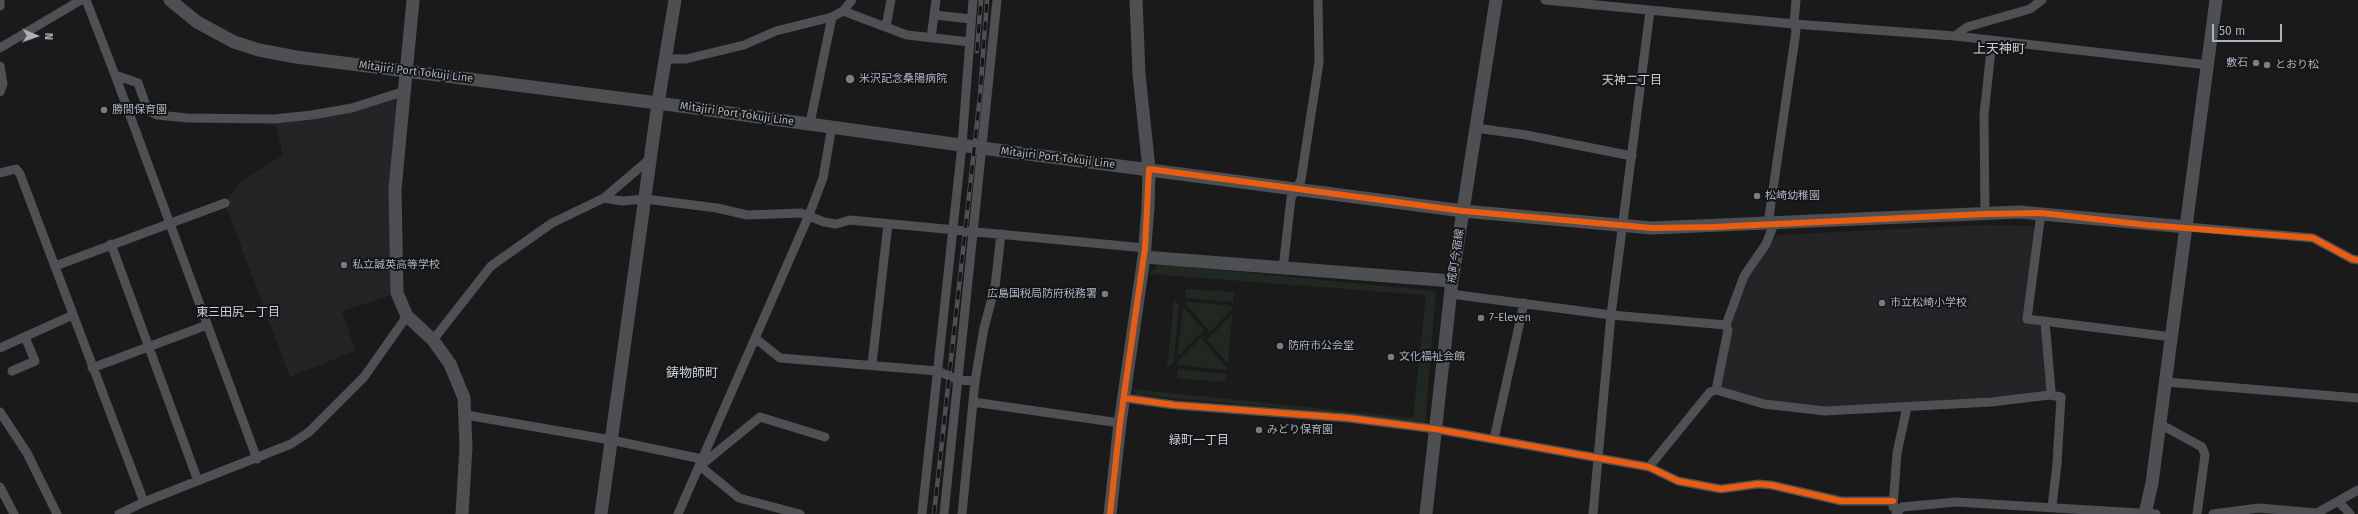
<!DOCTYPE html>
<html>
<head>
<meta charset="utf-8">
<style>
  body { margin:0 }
  #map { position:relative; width:2358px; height:514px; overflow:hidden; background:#1a1a1b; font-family:"Fira Sans",sans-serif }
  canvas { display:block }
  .north { position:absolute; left:16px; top:16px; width:40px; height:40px; -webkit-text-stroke:3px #141517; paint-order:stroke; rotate:92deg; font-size:11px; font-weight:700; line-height:16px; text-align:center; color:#acb2bc }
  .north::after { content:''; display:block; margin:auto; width:14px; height:18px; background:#acb2bc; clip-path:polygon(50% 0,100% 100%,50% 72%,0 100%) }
  .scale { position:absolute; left:2212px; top:24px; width:70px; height:18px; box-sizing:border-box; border:2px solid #acb2bc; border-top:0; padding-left:5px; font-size:12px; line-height:14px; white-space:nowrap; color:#acb2bc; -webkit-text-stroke:3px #141517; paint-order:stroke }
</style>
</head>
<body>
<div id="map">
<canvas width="2358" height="514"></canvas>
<div class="north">N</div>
<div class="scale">50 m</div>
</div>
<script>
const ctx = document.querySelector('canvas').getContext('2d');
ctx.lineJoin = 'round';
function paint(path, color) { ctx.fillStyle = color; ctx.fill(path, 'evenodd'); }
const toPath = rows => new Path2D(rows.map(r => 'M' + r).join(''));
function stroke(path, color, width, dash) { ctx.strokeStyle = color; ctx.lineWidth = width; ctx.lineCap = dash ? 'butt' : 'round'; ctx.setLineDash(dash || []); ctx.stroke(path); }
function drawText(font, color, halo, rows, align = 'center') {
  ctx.font = font + ' "Fira Sans","Noto Sans JP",sans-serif'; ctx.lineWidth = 4; ctx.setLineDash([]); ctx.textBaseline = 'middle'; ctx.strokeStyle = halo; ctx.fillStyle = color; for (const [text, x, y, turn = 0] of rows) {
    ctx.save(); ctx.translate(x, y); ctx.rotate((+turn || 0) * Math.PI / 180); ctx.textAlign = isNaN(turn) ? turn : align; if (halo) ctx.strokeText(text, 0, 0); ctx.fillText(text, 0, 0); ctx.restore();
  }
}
const built = toPath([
  [405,91,397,293,342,311,355,351,290,377,225,203,237,185,249,176,283,155,274,119,312,115],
  [1981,225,2037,226,2025,322,2043,323,2048,389,2045,393,1827,409,1759,399,1721,387,1732,324,1728,324,1743,284,1769,243,1778,235]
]);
const green = toPath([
  [1159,264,1436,291,1425,424,1349,414,1137,395,1132,389,1413,418,1426,295,1149,274],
  [1186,289,1234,292,1233,302,1185,298],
  [1174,300,1179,305,1174,362,1167,368],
  [1184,301,1233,306,1233,308,1210,332],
  [1183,307,1204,330,1177,357],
  [1232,314,1228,362,1226,362,1207,340],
  [1201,338,1227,368,1226,370,1177,365,1177,362],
  [1178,369,1226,374,1225,382,1177,378]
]);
const street = toPath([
  [86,0,115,75,257,459],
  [1545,0,1794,24,1955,36,2208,65],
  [0,6,0,0],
  [843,11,907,35,970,42],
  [935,15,971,19],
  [886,27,891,0],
  [1955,36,1967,27,2030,9,2042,0],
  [931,38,936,0],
  [0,48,81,0],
  [665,59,686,59,744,45,776,31,832,17,843,11,852,0],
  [0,66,3,84,0,92],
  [115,75,138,83,148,111,157,115,188,118,274,119,312,115,352,108,405,91],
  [810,123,832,17],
  [1476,128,1526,135,1632,156],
  [0,173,16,169,20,174,144,502],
  [604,198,622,201,645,199,717,208,747,215,801,213,824,222,836,224,850,220,1145,248],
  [2041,213,2027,319,2172,337],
  [1985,214,1984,115,1992,41],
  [1768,224,1796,31,1794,24,1796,0],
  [2187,227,2313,238,2352,259,2358,260],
  [111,244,198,481],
  [55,266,225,203],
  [1283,269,1291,198,1301,180,1319,62,1318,0],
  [1451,294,1611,315,1726,325],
  [2045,322,2051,391,2050,395],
  [755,338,780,358,938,371,958,380,975,381],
  [433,340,491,266,552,223,604,198,651,158],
  [0,348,73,315],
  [872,364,888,224],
  [92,368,207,325],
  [12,371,35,361,25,337],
  [2166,382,2358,398],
  [1716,390,1728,330,1726,325,1744,276,1766,244,1774,224],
  [1124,398,1174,405,1348,418,1435,429,1649,467,1678,481,1721,489,1758,484,1771,485,1841,501,1893,501],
  [973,402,1120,423],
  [0,412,27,453,57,514],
  [466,415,611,440,702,459],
  [2160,424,2202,447,2205,455,2197,514],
  [1494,439,1524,303],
  [700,466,760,417,825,437],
  [700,466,739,498,800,514],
  [1649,467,1710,392,1716,390,1764,404,1825,411,1991,402,2050,395,2061,397,2057,464,2052,507],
  [0,487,14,514],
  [2339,502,2350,514],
  [1893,507,1897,453,1907,407],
  [119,514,144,502,291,444,309,432,364,377,407,316],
  [678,514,809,215,823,178,832,126],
  [922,514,962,145,973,0],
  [944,514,997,0],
  [962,514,975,381,984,328,995,287,1001,234],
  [1593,514,1611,315,1650,11],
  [1896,514,1902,507,1956,502,2156,514],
  [2213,514,2259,508,2317,513,2358,490]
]);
const secondary = toPath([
  [170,0,197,22,234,42,259,50,296,57,658,103,982,148,1463,211,1652,228,2019,212,2187,227],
  [413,0,395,189,397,293,407,316,433,340,450,364,464,398,466,447,462,514],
  [1144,257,1452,281],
  [601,514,658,103,675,0],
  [1110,514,1120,423,1144,257,1148,208,1149,169,1139,74,1136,0],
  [1426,514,1452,281,1496,0],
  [2145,514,2152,483,2216,0]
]);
const rail = toPath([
  [977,51,981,0],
  [934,514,980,96,987,0]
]);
const cycleway = toPath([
  [1124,398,1174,405,1348,418,1435,429,1649,467,1678,481,1721,489,1758,484,1771,485,1841,501,1893,501],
  [1110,514,1120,423,1145,248,1149,169,1463,211,1652,228,1714,227,1985,214,2041,213,2147,225,2313,238,2352,259,2358,260]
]);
const markers = [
  [2256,63,4,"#797d84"],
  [2267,65,4,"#797d84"],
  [850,79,5,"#797d84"],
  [104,110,4,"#797d84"],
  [1757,196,4,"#797d84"],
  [344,265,4,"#797d84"],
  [1105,294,4,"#797d84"],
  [1882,303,4,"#797d84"],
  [1481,318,4,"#797d84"],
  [1280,346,4,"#797d84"],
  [1391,357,4,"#797d84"],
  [1259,430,4,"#797d84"]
];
const poiNames = [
  ["敷石",2248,63,"right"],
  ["とおり松",2275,65],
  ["米沢記念桑陽病院",859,79],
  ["勝間保育園",112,110],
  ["松崎幼稚園",1765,196],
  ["私立誠英高等学校",352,265],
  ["広島国税局防府税務署",1097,294,"right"],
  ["市立松崎小学校",1890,303],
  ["7-Eleven",1489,318],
  ["防府市公会堂",1288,346],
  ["文化福祉会館",1399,357],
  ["みどり保育園",1267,430]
];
const streetNames = [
  ["Mitajiri Port Tokuji Line",416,72,7],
  ["Mitajiri Port Tokuji Line",737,114,8],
  ["Mitajiri Port Tokuji Line",1058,158,7],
  ["戒町今宿線",1456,256,-81]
];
const neighbourhoodNames = [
  ["天神二丁目",1632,81],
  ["東三田尻一丁目",238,313],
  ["緑町一丁目",1199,441]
];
const quarterNames = [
  ["上天神町",1999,49],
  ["鋳物師町",692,373]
];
paint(built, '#242427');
paint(green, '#202821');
stroke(street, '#4e5054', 9);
stroke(secondary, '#4d4f52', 13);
stroke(rail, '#4e5053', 4.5);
stroke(rail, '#141517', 3, [9]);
stroke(cycleway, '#e95d12', 6);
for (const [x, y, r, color] of markers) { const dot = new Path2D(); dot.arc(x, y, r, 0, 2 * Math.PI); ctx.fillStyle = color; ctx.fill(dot); stroke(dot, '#141517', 1.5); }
drawText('11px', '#acb2bc', '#141517', poiNames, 'left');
drawText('11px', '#acb2bc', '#141517', streetNames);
drawText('12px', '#cdd0d8', '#141517', neighbourhoodNames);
drawText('13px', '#cdd0d8', '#141517', quarterNames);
</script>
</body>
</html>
